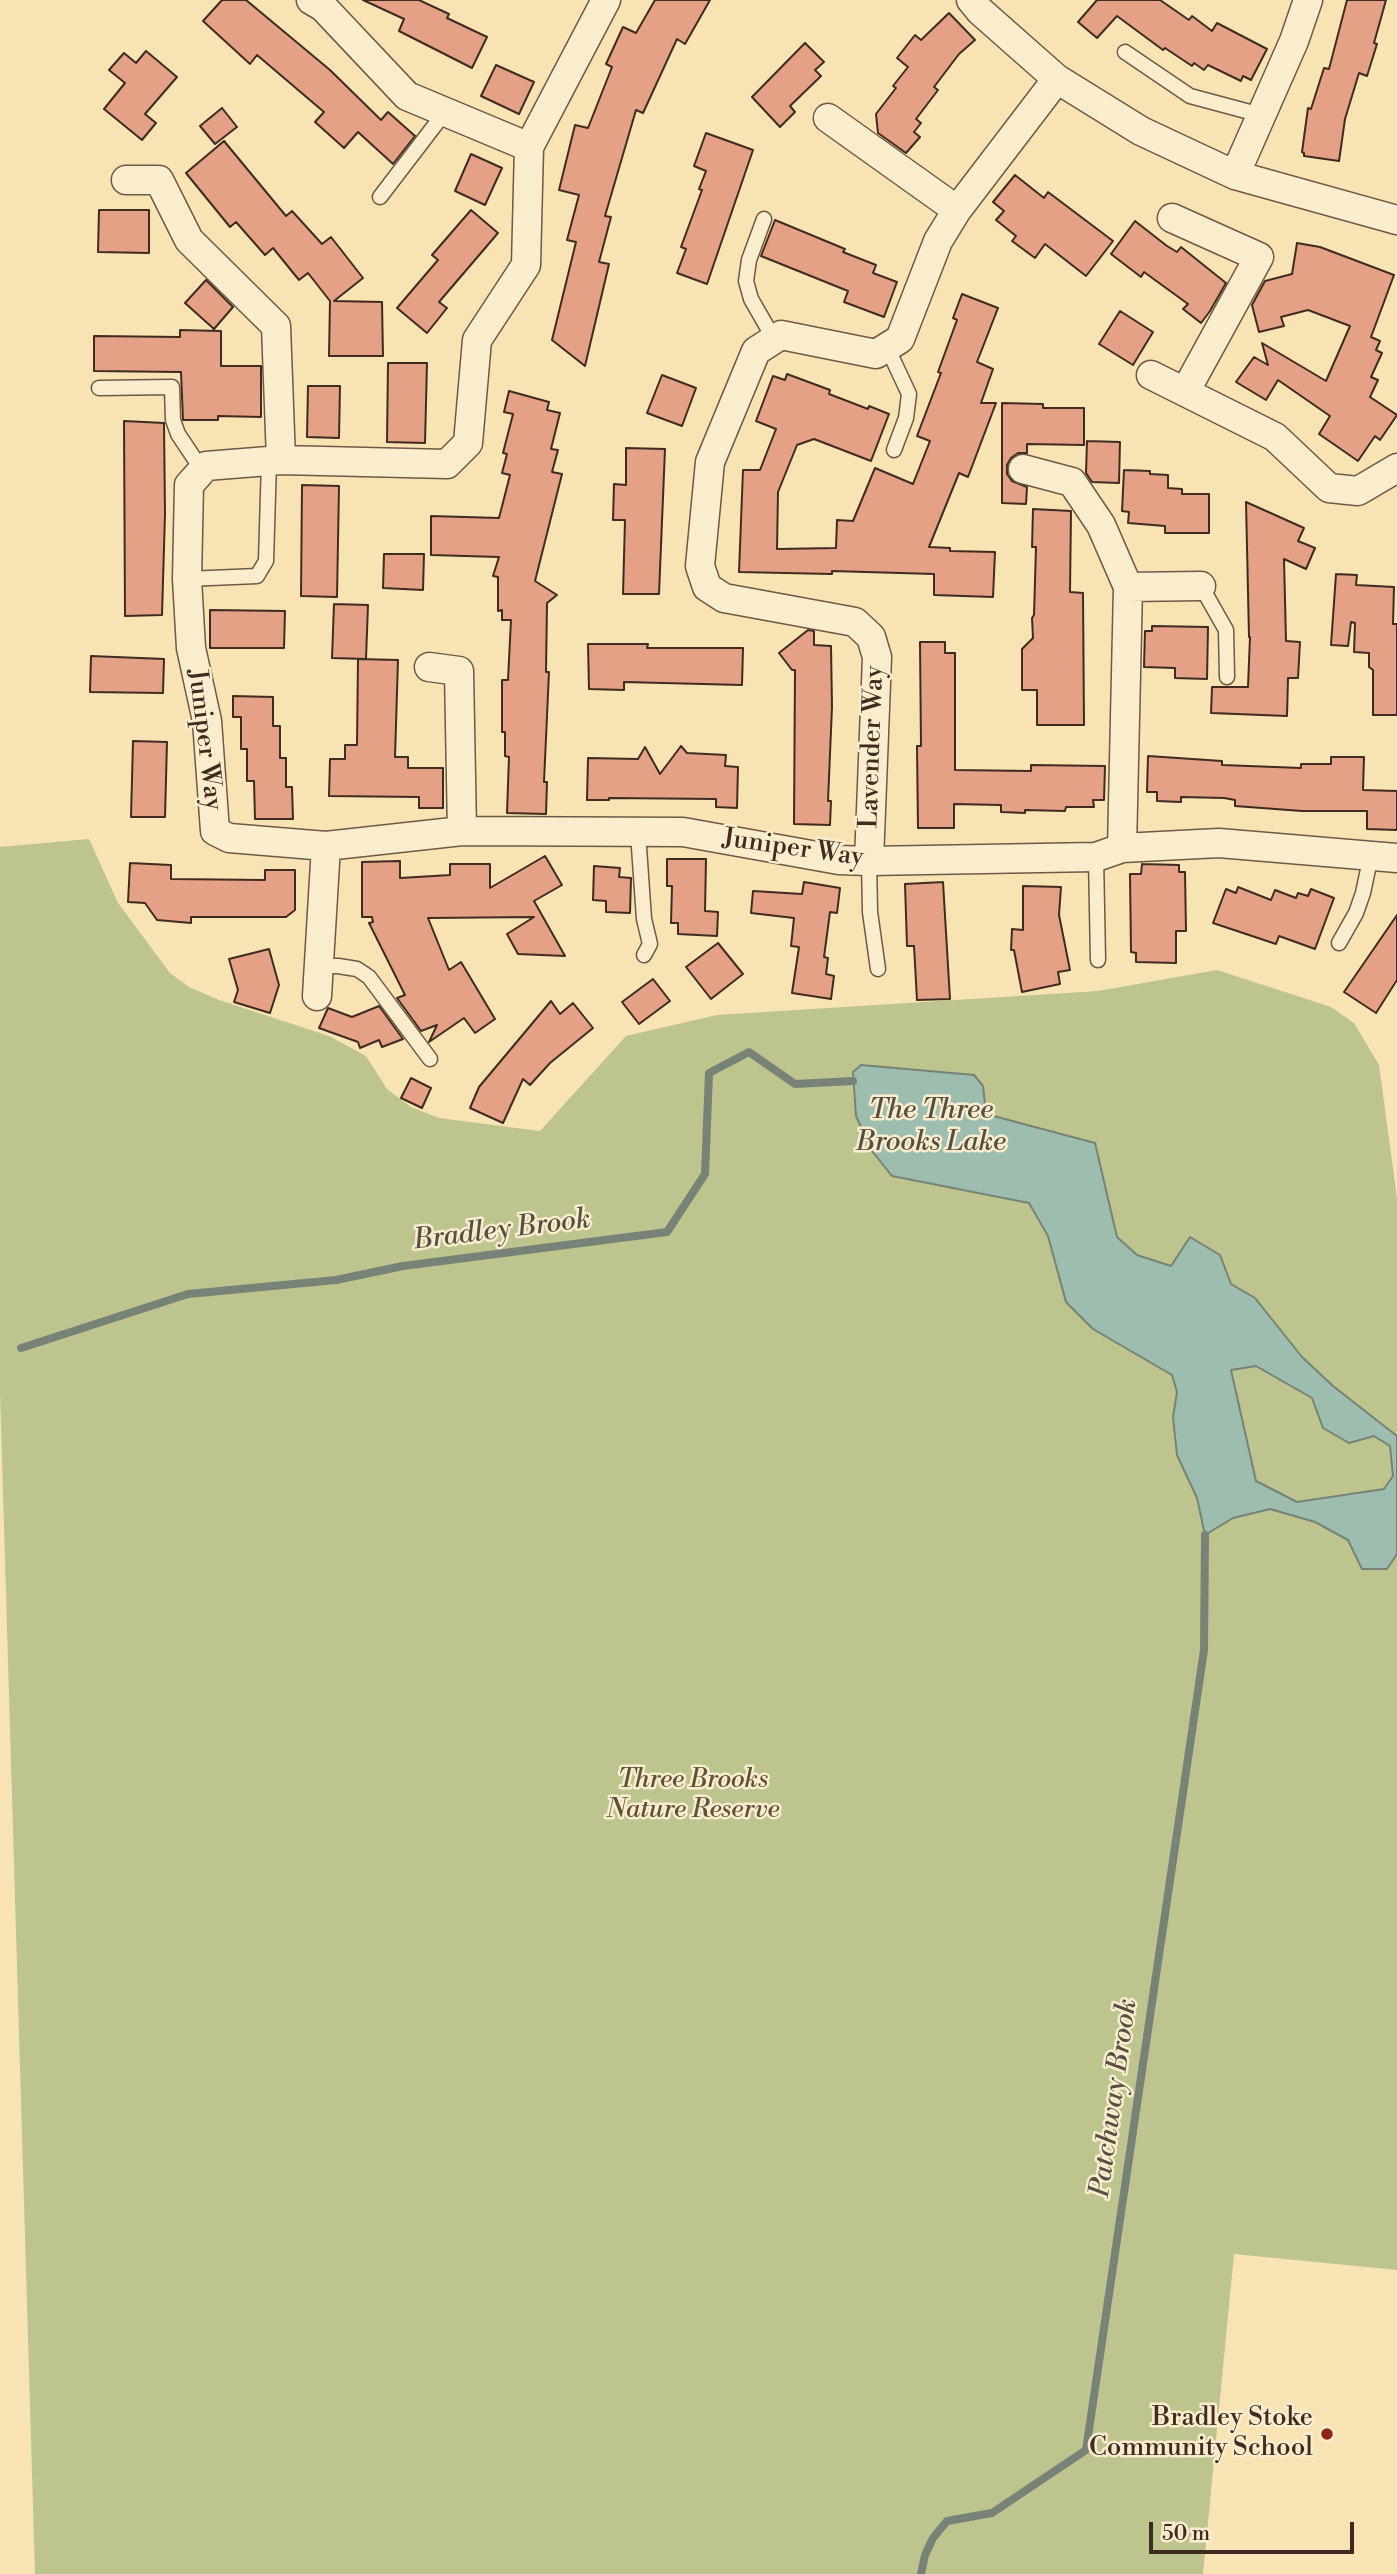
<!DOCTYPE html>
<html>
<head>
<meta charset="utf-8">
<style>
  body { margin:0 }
  #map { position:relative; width:1397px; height:2574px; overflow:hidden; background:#f8e4b3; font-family:"Libre Bodoni",serif }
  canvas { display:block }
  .scale { position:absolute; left:1149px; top:2522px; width:205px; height:32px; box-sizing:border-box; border:4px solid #3f2b20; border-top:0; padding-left:9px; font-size:21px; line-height:24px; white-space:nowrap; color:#3f2b20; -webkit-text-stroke:5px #faedce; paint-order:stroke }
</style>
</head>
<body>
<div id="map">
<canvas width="1397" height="2574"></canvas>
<div class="scale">50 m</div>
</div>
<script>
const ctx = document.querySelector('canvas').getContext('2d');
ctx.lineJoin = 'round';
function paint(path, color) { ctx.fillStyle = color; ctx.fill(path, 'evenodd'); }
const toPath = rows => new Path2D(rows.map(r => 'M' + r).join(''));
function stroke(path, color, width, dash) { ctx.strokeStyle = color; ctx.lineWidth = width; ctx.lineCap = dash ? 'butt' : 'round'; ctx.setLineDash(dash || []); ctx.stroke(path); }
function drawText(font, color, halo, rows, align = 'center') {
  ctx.font = font + ' "Libre Bodoni",serif'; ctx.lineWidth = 5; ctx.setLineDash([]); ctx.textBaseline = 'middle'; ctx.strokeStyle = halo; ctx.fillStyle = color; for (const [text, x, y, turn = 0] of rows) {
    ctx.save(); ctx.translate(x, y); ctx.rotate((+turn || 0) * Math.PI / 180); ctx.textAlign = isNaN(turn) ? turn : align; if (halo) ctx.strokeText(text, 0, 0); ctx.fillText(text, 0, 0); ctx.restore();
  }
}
const green = toPath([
  [89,839,118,903,170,973,189,987,219,1000,329,1036,366,1056,387,1089,411,1107,439,1118,540,1131,626,1036,717,1015,1098,991,1217,970,1331,1007,1354,1023,1379,1065,1397,1198,1397,2270,1234,2254,1203,2574,35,2574,0,1391,0,847]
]);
const water = toPath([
  [861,1065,974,1075,983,1086,986,1114,1095,1143,1117,1237,1137,1255,1171,1266,1190,1237,1220,1255,1231,1284,1255,1298,1302,1357,1333,1386,1397,1436,1397,1554,1387,1569,1362,1569,1348,1540,1315,1522,1270,1509,1233,1518,1205,1535,1197,1498,1177,1455,1173,1417,1177,1392,1172,1375,1093,1329,1066,1302,1048,1236,1029,1203,892,1176,872,1151,856,1116,853,1072,861,1065],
  [1256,1366,1312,1398,1323,1428,1349,1443,1374,1436,1390,1446,1393,1476,1384,1489,1297,1502,1256,1481,1231,1370,1256,1366]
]);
const stream = toPath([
  [21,1348,188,1294,336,1280,403,1266,667,1232,705,1174,709,1073,749,1052,795,1084,853,1081],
  [921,2574,925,2555,933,2538,947,2521,992,2513,1086,2450,1204,1650,1205,1535]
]);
const building = toPath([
  [222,0,246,0,330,70,381,120,388,112,415,136,393,164,358,132,344,148,315,122,324,112,257,55,250,64,203,21,222,0],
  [363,0,419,0,449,14,447,18,487,37,472,68,399,31,404,19,363,0],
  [655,0,710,0,685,44,677,39,643,113,636,110,605,216,611,217,599,262,609,264,585,366,552,340,576,242,567,240,579,195,559,190,575,125,588,128,612,67,606,64,623,27,636,33,655,0],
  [1097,0,1160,0,1189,20,1192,16,1212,31,1217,23,1267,49,1251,80,1243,76,1241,81,1208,65,1204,70,1194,63,1192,66,1165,48,1163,50,1117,16,1097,38,1078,22,1097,0],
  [1347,0,1386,0,1374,43,1377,44,1367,76,1359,73,1345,119,1339,161,1304,156,1304,153,1302,152,1308,108,1311,109,1324,68,1329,69,1347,0],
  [949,13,975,40,959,54,934,87,938,90,916,119,921,123,914,132,920,137,906,153,878,133,876,114,896,88,893,86,908,67,897,58,915,35,921,40,949,13],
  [805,43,824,62,815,70,821,76,790,106,795,112,780,127,752,97,805,43],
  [146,51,177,77,145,114,156,123,142,140,104,109,125,83,109,70,124,53,136,63,146,51],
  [496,65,534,82,519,114,481,96,496,65],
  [222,108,237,127,215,144,200,126,222,108],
  [706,133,753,150,707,284,677,273,686,249,681,247,702,190,699,189,706,171,694,166,706,133],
  [224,141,286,216,292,211,322,244,331,237,363,278,334,301,382,302,383,356,329,356,330,301,308,273,299,280,273,248,265,255,236,222,230,227,186,173,224,141],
  [471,154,502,168,485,205,455,191,471,154],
  [1015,175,1044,198,1048,192,1113,241,1086,276,1045,244,1035,258,1012,241,1016,236,996,220,1004,211,993,202,1015,175],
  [99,210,149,210,149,253,98,252,99,210],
  [471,210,498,233,439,302,447,308,427,333,397,308,438,260,432,255,471,210],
  [775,220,845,249,843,252,876,265,873,273,897,282,884,317,844,302,848,291,761,256,775,220],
  [1135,221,1167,246,1177,252,1181,247,1226,283,1210,311,1201,323,1183,309,1188,304,1144,272,1141,277,1111,254,1135,221],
  [1297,243,1320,247,1394,275,1371,337,1380,341,1376,350,1382,353,1371,377,1378,380,1370,397,1397,415,1380,440,1375,436,1358,461,1319,434,1330,416,1278,380,1266,400,1236,382,1254,357,1268,365,1262,343,1326,381,1350,326,1308,310,1281,317,1284,326,1259,332,1252,305,1265,281,1292,274,1297,243],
  [206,280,233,307,214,329,185,303,206,280],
  [962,294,998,308,977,362,993,369,981,403,996,403,968,477,959,473,929,547,950,548,950,551,995,552,993,597,934,595,934,574,832,571,832,574,739,572,743,470,760,470,776,429,756,421,773,376,785,380,787,374,830,390,829,394,868,409,869,406,889,414,871,461,814,439,797,445,778,492,777,549,836,548,837,520,853,521,875,468,913,484,930,441,917,436,941,373,938,372,957,320,953,318,962,294],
  [1120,311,1153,332,1133,365,1099,344,1120,311],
  [180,330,221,331,221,366,261,366,261,417,218,416,218,420,183,420,181,372,94,371,94,336,180,337,180,330],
  [388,363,427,363,425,443,387,442,388,363],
  [662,375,696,388,682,426,647,413,662,375],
  [308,386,340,386,339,438,307,437,308,386],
  [509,391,549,402,547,410,560,413,551,449,558,450,552,472,562,474,535,581,557,595,547,603,546,672,549,672,544,782,547,782,546,814,507,813,509,757,505,756,505,732,502,732,502,680,508,680,511,620,502,620,502,610,498,611,498,577,493,576,499,557,431,555,431,516,499,518,510,475,502,473,507,454,503,453,513,414,504,412,509,391],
  [1002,403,1043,404,1043,408,1084,408,1084,445,1027,444,1027,453,1018,453,1011,458,1007,465,1007,474,1012,481,1027,487,1026,504,1002,503,1002,403],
  [124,421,164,423,165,514,162,615,125,616,124,421],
  [1087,441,1120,442,1119,483,1092,482,1086,473,1087,441],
  [626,448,665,449,659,594,623,594,625,520,613,520,614,484,626,485,626,448],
  [1124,470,1150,471,1150,474,1168,475,1168,488,1182,489,1182,494,1209,494,1209,533,1165,533,1165,526,1128,523,1129,512,1122,511,1124,470],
  [302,485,339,486,337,597,301,596,302,485],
  [1246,502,1304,528,1298,541,1315,548,1306,569,1284,559,1286,641,1300,642,1298,678,1288,678,1287,716,1211,713,1212,687,1248,687,1250,637,1249,637,1246,502],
  [1033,509,1071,511,1070,592,1083,593,1084,725,1037,725,1037,690,1022,690,1022,649,1033,638,1032,618,1034,615,1036,547,1032,547,1033,509],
  [384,554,424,554,423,590,383,588,384,554],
  [1336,574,1357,575,1356,585,1394,587,1393,624,1397,624,1397,715,1373,715,1373,670,1369,667,1369,653,1354,652,1355,623,1351,622,1348,646,1331,645,1336,574],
  [334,604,368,605,366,659,332,658,334,604],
  [210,610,285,611,284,648,210,648,210,610],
  [1152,626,1208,627,1207,679,1175,678,1175,668,1144,667,1145,631,1152,631,1152,626],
  [808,630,814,631,814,645,831,646,832,707,828,801,831,801,830,825,794,824,795,670,792,670,779,653,808,630],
  [920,642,945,642,945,653,955,653,955,770,1031,771,1031,765,1105,766,1104,800,1093,800,1094,807,1066,807,1065,811,1025,810,1025,813,1001,812,1001,805,954,804,954,828,918,828,917,746,921,746,920,642],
  [588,644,648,644,647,648,743,648,742,685,624,682,624,690,589,689,588,644],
  [91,656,164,659,163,693,90,692,91,656],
  [358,659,398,660,395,757,408,757,408,768,443,768,443,808,419,808,419,797,329,796,330,759,345,759,345,745,357,745,358,659],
  [233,696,273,697,273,726,280,726,280,758,286,758,286,787,292,787,293,819,255,819,254,781,247,781,247,749,241,749,241,717,233,717,233,696],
  [133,741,167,742,165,817,131,817,133,741],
  [681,746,687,753,726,755,725,766,738,767,737,808,716,807,716,799,609,798,609,800,587,800,588,758,638,759,645,747,660,774,681,746],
  [1148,756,1222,761,1222,765,1301,768,1301,764,1331,764,1331,757,1364,757,1363,790,1397,791,1397,830,1367,829,1367,811,1302,811,1235,806,1235,800,1224,798,1181,797,1181,802,1157,801,1157,792,1147,792,1148,756],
  [545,856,562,885,534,901,565,956,518,954,507,934,534,917,428,918,449,970,461,962,495,1019,475,1033,464,1018,429,1042,437,1025,421,1031,397,998,405,995,369,923,373,922,372,917,362,917,362,862,400,861,400,878,450,875,450,864,490,864,490,888,545,856],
  [667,859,706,859,705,911,718,912,717,936,678,934,678,923,671,923,672,886,667,886,667,859],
  [130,863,171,865,171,879,265,880,265,870,295,870,295,910,286,917,191,917,191,923,157,920,145,903,128,902,130,863],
  [1142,864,1179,865,1179,872,1185,872,1186,931,1176,931,1176,963,1136,962,1136,953,1131,952,1130,874,1141,874,1142,864],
  [594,866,620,868,619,877,631,878,630,913,606,912,606,901,593,900,594,866],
  [804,882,840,888,837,913,830,912,824,957,828,958,826,974,834,976,831,999,792,993,799,947,791,946,794,918,751,913,753,891,802,894,804,882],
  [943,882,950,999,917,1000,914,946,907,946,905,884,943,882],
  [1023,886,1061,887,1059,915,1070,970,1058,972,1060,984,1022,992,1014,950,1011,950,1012,929,1023,930,1023,886],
  [1238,887,1271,900,1275,890,1296,898,1298,893,1308,896,1311,889,1334,898,1315,949,1279,936,1276,944,1213,923,1226,889,1236,893,1238,887],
  [1397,915,1397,980,1376,1013,1344,992,1397,915],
  [718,943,743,974,711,999,686,967,718,943],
  [269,949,279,985,270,1013,234,1002,238,990,229,959,269,949],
  [653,979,670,1001,639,1024,622,1002,653,979],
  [551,1001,560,1014,573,1003,593,1028,550,1063,530,1085,523,1079,503,1123,470,1108,479,1087,551,1001],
  [379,1006,403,1039,382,1047,379,1040,360,1048,358,1042,319,1028,328,1008,352,1017,379,1006],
  [411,1078,431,1088,422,1108,401,1098,411,1078]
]);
const lane = toPath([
  [1125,52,1190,96,1261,115],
  [380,197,445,112],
  [764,219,749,260,746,281,751,299,774,339],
  [887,347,909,394,906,418,894,450],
  [99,388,172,387,173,420,178,434,202,470],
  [187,579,257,576,266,561,269,461],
  [1201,586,1226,630,1227,677],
  [638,833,644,919,650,944,644,955],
  [1096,857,1098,960],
  [869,861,870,912,878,969],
  [1339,943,1356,913,1363,893,1371,855],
  [319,966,338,966,357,969,369,977,430,1059]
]);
const street = toPath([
  [311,0,323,7,407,96,529,147],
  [606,0,529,147,526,265,477,340,468,443,447,464,281,460,206,466,189,485,187,579,191,648,207,721,215,831,229,838,326,846,462,831,683,832,839,860,869,861,1096,857,1122,848,1219,843,1397,858],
  [971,0,980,11,1057,79,1141,131,1235,175,1397,220],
  [828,118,957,210],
  [1235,175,1294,41,1308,0],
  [126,180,159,180,189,240,276,326,281,460],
  [1172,218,1259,257,1185,392],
  [1151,375,1275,437,1329,488,1358,491,1397,468],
  [1023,469,1072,482,1101,525,1128,587,1122,848],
  [1128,587,1201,586],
  [429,667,459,671,462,831],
  [869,861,877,657,871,637,855,622,724,598,707,587,700,566,710,462,756,351,781,335,876,354,900,339,938,241,957,210,1057,79],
  [317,996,326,846]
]);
const markers = [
  [1327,2434,7,"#8f2418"]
];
const streetNames = [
  ["Juniper Way",204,740,83],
  ["Lavender Way",873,747,-88],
  ["Juniper Way",793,849,8]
];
const parkNames = [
  ["Three Brooks",693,1781],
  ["Nature Reserve",693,1811]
];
const poiNames = [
  ["Bradley Stoke",1313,2419],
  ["Community School",1313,2449]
];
const waterNames = [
  ["The Three",931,1111],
  ["Brooks Lake",931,1143],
  ["Bradley Brook",502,1231,-7],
  ["Patchway Brook",1115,2098,-82]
];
paint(green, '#bdc48d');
paint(water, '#9dbeaf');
stroke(water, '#778376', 2);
stroke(stream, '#778376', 8);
paint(building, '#e5a186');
stroke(building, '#3f2b20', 2);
stroke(lane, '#6d5945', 17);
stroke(street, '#6d5945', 31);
stroke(lane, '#faedce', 14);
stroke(street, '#faedce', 28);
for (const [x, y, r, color] of markers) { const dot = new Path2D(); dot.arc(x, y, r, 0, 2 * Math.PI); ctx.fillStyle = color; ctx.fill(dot); stroke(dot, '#faedce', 2.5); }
drawText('26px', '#3f2b20', '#faedce', streetNames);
drawText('italic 26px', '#5e513b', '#faedce', parkNames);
drawText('26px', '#3f2b20', '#faedce', poiNames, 'right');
drawText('italic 28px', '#565044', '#faedce', waterNames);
</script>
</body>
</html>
